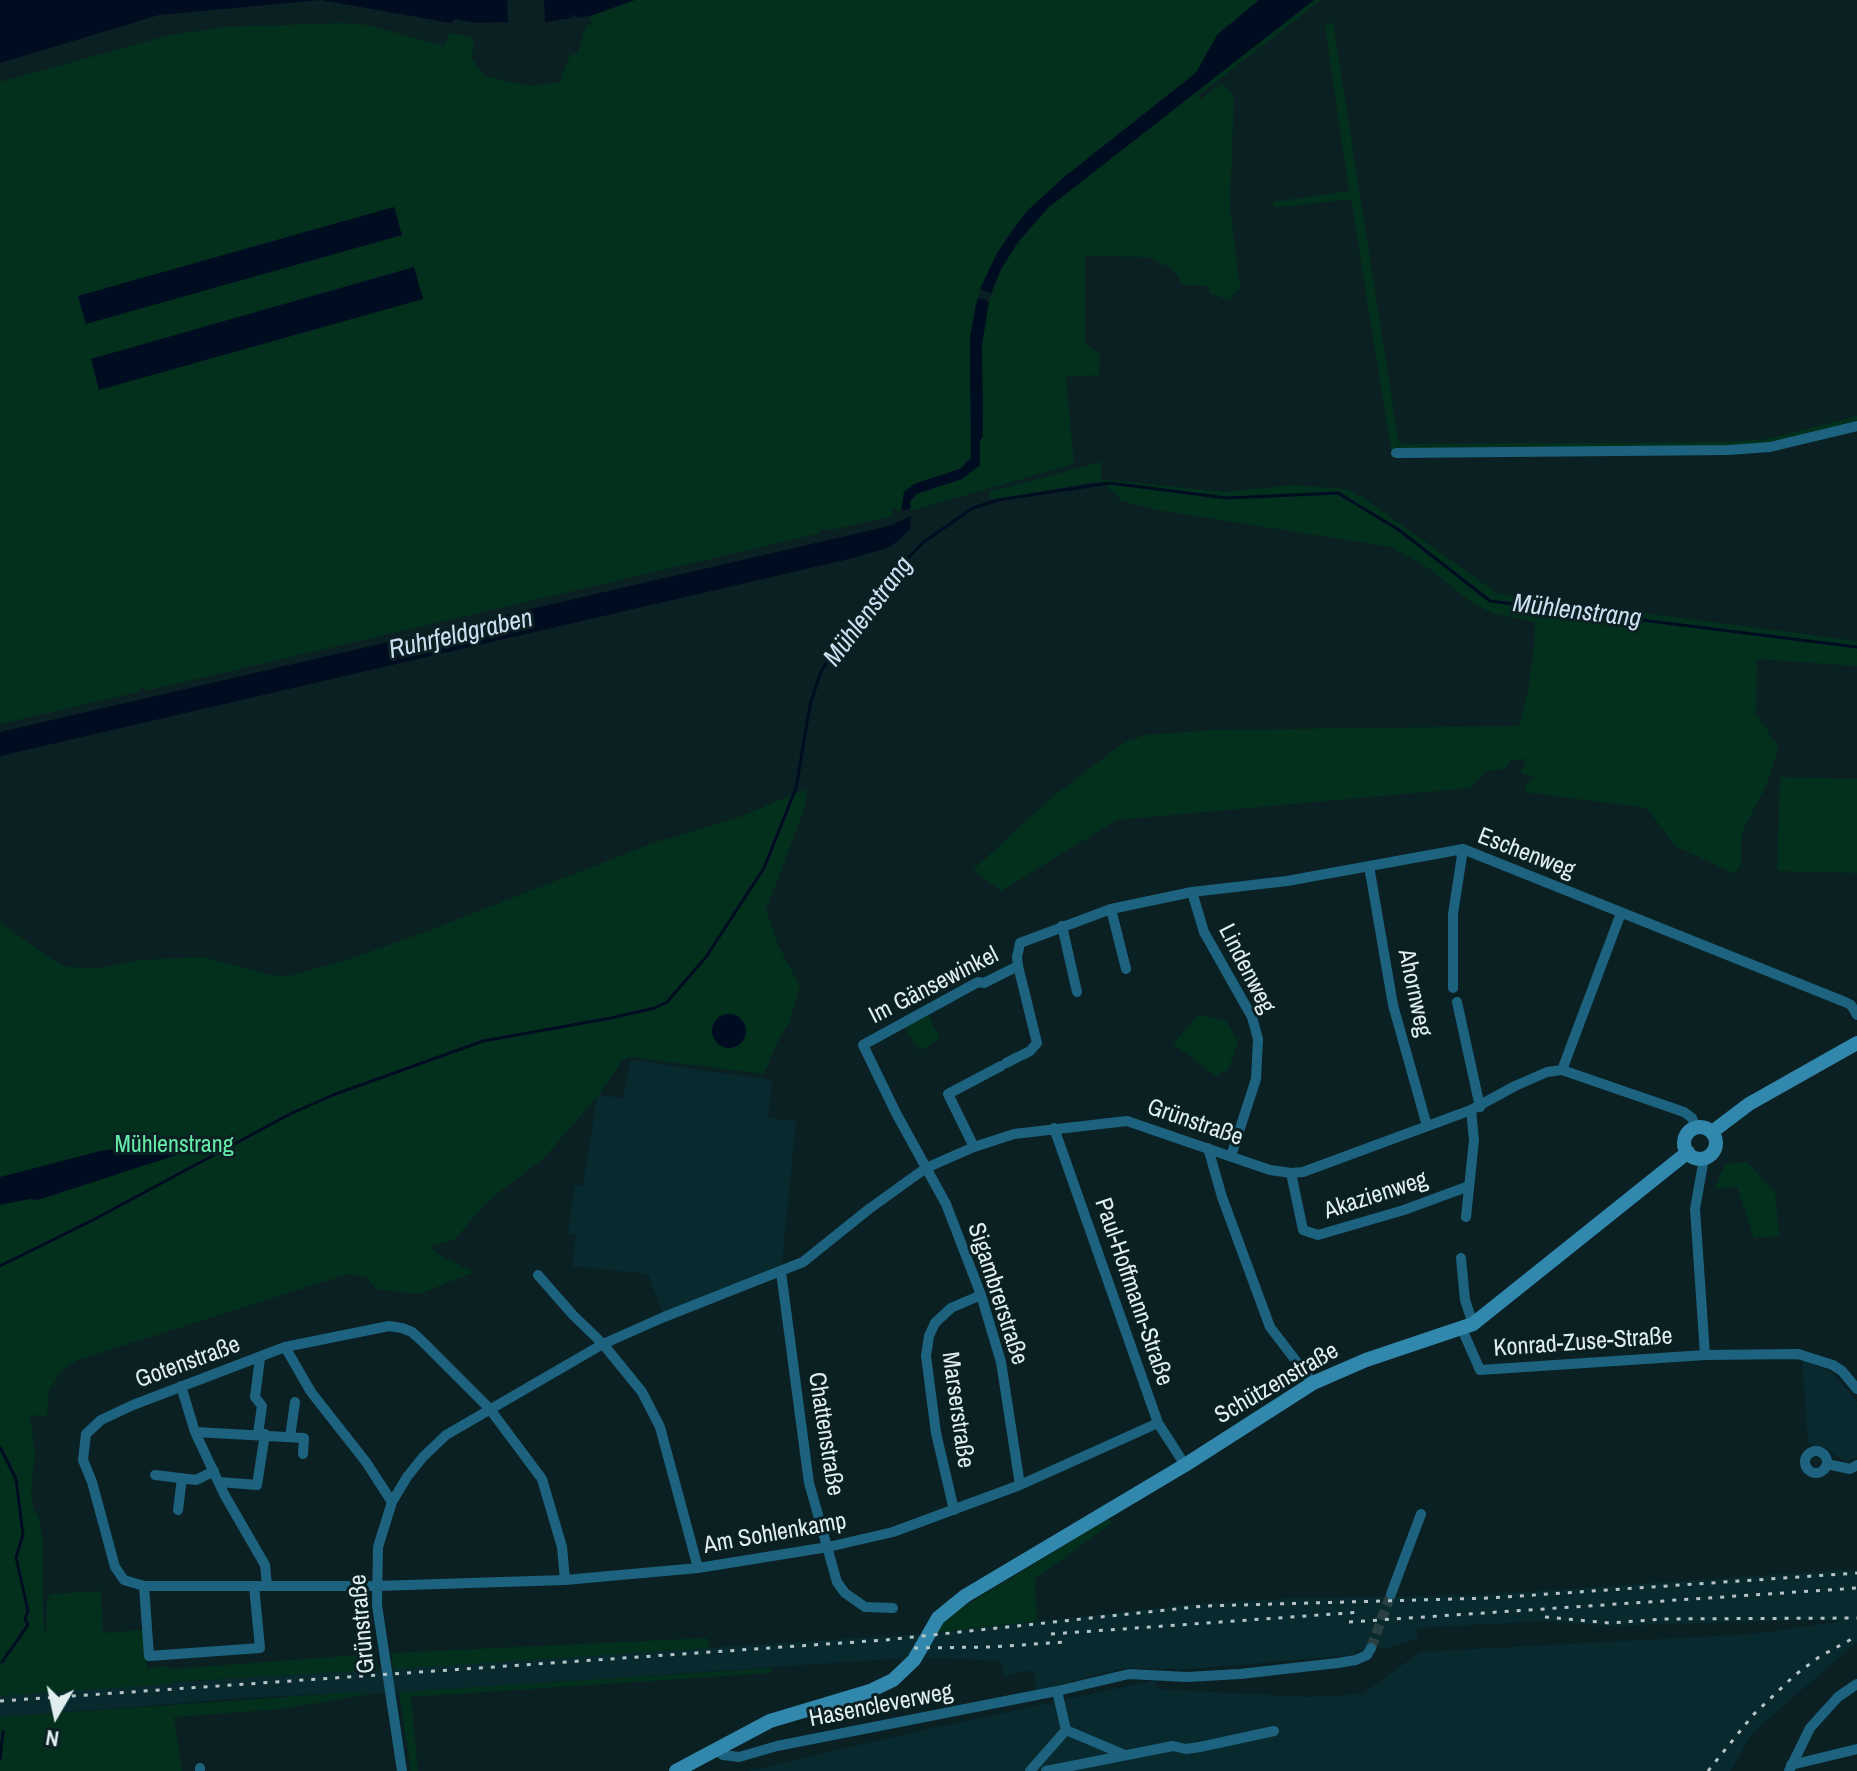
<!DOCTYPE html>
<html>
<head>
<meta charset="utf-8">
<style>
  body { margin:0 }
  #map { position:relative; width:1857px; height:1771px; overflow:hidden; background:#0a2023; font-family:"Archivo Narrow",sans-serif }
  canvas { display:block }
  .north { position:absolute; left:16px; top:1675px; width:80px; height:80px; -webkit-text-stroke:6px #0a2023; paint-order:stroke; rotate:189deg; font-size:22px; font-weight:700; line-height:32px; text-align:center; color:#e1eef0 }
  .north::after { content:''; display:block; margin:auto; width:28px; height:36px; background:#e1eef0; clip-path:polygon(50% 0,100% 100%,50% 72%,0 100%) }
</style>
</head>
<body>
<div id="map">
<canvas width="1857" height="1771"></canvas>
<div class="north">N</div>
</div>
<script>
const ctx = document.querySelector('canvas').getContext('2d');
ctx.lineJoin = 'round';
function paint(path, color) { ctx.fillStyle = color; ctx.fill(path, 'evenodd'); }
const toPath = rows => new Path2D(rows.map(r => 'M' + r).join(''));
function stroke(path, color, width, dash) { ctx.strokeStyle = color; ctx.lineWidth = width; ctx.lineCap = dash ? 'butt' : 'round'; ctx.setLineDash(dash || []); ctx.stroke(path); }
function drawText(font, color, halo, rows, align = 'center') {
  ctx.font = font + ' "Archivo Narrow",sans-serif'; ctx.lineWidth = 6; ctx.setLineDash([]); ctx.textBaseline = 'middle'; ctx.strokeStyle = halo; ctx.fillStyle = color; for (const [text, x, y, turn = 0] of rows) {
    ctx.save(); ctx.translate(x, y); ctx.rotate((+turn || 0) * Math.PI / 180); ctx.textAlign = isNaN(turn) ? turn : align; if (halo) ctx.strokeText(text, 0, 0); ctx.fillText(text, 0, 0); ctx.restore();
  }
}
const built = toPath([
  [631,1060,772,1080,768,1118,796,1121,781,1272,664,1317,648,1274,572,1266,576,1235,568,1234,575,1185,583,1186,597,1095,623,1098],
  [1802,1359,1833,1373,1857,1402,1857,1457,1848,1461,1848,1463,1823,1447,1812,1446,1808,1442],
  [1857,1569,1857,1642,1751,1734,1731,1771,748,1771,906,1734,1156,1680,1157,1689,1308,1697,1363,1694,1420,1652,1752,1634,1844,1621,1809,1620,1609,1626,1544,1621,1417,1628,1417,1639,1387,1648,1357,1651,1353,1655,1188,1669,1124,1668,1037,1690,1033,1670,1005,1676,1000,1661,922,1657,371,1694,357,1692,246,1698,0,1717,0,1694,934,1633,1204,1603,1300,1598,1479,1595]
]);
const green = toPath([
  [635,0,1259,0,1217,35,1196,72,1063,178,1026,212,1006,238,980,289,970,338,971,457,960,469,914,484,904,492,901,511,892,509,892,516,827,531,826,529,820,530,821,533,145,691,144,688,138,690,138,692,0,724,0,82,170,35,225,27,342,23,367,25,444,46,450,33,468,36,474,39,472,59,484,76,530,86,560,82,571,53,577,54,586,25,592,24,590,16],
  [394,207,402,235,86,323,78,296],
  [414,268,423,299,99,389,91,359],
  [1314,0,1321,0,1199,95,1199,100,1222,83,1234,95,1230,206,1240,288,1228,300,1210,293,1210,286,1182,285,1176,273,1169,267,1146,257,1085,256,1085,344,1100,354,1099,375,1066,377,1074,464,910,511,910,502,916,494,962,479,980,465,980,441,983,436,982,345,989,302,1001,269,1031,225,1049,207],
  [1333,22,1399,444,1724,442,1767,439,1857,416,1857,423,1795,439,1747,446,1391,450,1351,199,1274,208,1272,202,1349,191,1325,26],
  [1101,462,1101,479,1226,492,1292,485,1346,489,1364,498,1498,594,1857,641,1857,666,1757,659,1756,714,1779,748,1765,788,1742,832,1741,863,1735,874,1675,846,1647,808,1524,792,1527,784,1535,777,1521,773,1526,759,1511,760,1506,768,1485,772,1470,788,1117,820,1001,891,973,870,1051,798,1123,743,1145,735,1213,730,1519,726,1528,691,1534,648,1535,622,1495,614,1472,603,1430,569,1391,547,1157,510,1122,501,1101,481,991,500,989,492],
  [1780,777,1857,779,1857,873,1777,871],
  [808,788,804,810,766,910,779,947,800,986,789,1023,777,1043,764,1074,629,1057,622,1061,598,1096,543,1159,488,1201,455,1239,430,1247,441,1256,474,1272,419,1294,376,1289,366,1277,348,1274,78,1360,64,1368,49,1390,47,1416,30,1415,35,1454,31,1490,33,1506,40,1521,43,1545,43,1622,46,1633,47,1601,50,1594,101,1591,103,1633,144,1630,147,1668,169,1666,170,1669,375,1654,378,1670,171,1682,171,1684,0,1696,0,922,54,961,68,967,98,968,142,960,203,957,271,975,289,976,343,961,425,932,653,843,740,817],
  [928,1014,940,1039,919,1051,904,1027],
  [1198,1015,1226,1021,1238,1042,1228,1070,1216,1076,1173,1044],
  [1747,1162,1775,1192,1779,1236,1754,1238,1737,1187,1714,1189,1725,1164],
  [1108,1519,1112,1523,1035,1579,1037,1621,934,1633,947,1617],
  [707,1638,710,1648,394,1669,391,1653],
  [773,1668,771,1673,411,1697,418,1771,411,1771,399,1692],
  [357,1692,371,1694,281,1709,174,1717,182,1771,0,1771,0,1717]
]);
const water = toPath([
  [0,0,512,0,507,1,508,22,477,23,456,19,451,23,321,0,159,15,0,63],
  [544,0,635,0,590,16,577,18,573,14,572,18,545,22],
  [1259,0,1314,0,1049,207,1017,243,1001,269,991,293,980,289,997,253,1026,212,1063,178,1196,73,1217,35],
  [394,207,402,235,86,324,78,296],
  [414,267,423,299,99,390,91,359],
  [982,298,989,302,982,345,983,436,980,441,980,465,962,479,916,494,910,502,911,508,901,511,904,492,914,484,960,469,971,458,970,338,977,299],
  [911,516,910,529,898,541,887,548,849,559,0,756,0,732,889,526],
  '712 1031a17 17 0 1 1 34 0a17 17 0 1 1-34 0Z',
  [191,1138,200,1144,192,1150,38,1200,30,1199,0,1205,0,1177,100,1151]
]);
const stream = toPath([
  [200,1144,215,1148,219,1144,226,1148],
  [0,1266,93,1220,290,1114,333,1095,483,1041,611,1018,655,1008,667,1002,706,957,764,868,796,788,810,705,820,674,830,657,874,594,894,572,925,541,973,508,998,500,1109,483,1227,498,1338,493,1399,530,1490,601,1857,647],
  [0,1447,16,1479,23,1535,16,1557,28,1611,25,1619,28,1625,2,1662],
  [0,1759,3,1732]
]);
const streetTunnel = toPath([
  [1371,1648,1391,1594]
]);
const street = toPath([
  [1396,453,1729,450,1770,447,1857,426],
  [1369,866,1393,1005,1427,1126],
  [1192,892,1204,932,1252,1017,1258,1039,1256,1079,1231,1156],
  [1111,909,1126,969],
  [1062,926,1077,992],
  [1018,966,984,983,978,982,863,1045,896,1113,946,1204,981,1295,1001,1362,1020,1485],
  [1453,988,1453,914,1463,849],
  [1457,1002,1480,1107],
  [1006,1063,1030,1051,1037,1043,1018,966,1017,957,1020,943,1111,909,1192,892,1287,881,1463,849,1845,1002,1851,1005,1857,1015],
  [1562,1070,1621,913],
  [1054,1128,1158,1423,1185,1465],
  [974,1147,948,1094,1001,1066],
  [1208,1148,1222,1197,1270,1327,1313,1383],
  [1704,1158,1695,1209,1705,1355,1798,1354,1833,1365,1842,1371,1857,1389],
  [1291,1173,1303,1230,1318,1235,1404,1210,1469,1186],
  [1466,1217,1474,1140,1471,1110],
  [1461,1258,1465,1300,1473,1324],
  [781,1272,809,1483,837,1582,845,1593,865,1607,893,1608],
  [538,1275,573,1315,603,1344,642,1392,660,1427,698,1568],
  [1462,1329,1480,1370,1705,1355],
  [285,1347,311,1392,366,1462,392,1502],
  [181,1386,195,1432,224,1494,265,1565,267,1586],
  [195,1432,304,1438,303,1454],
  [258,1434,262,1406,255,1397,260,1358],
  [290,1437,295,1402],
  '1805 1462a11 11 0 1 1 22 0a11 11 0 1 1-22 0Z',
  [1827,1464,1850,1469,1857,1465],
  [155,1475,196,1480,214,1471],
  [219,1482,257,1485,265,1434],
  [178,1510,182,1478],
  [954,1510,936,1433,926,1356,929,1336,935,1323,951,1308,981,1295],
  [565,1580,562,1547,542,1479,489,1408,423,1342,412,1332,402,1328,389,1326,285,1347,133,1405,101,1420,86,1434,83,1460,92,1482,115,1567,124,1580,144,1586,376,1586,565,1580,698,1568,828,1547,893,1532,1020,1485,1158,1423],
  [144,1586,149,1656,260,1648,254,1586],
  [1391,1594,1421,1514],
  [1057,1691,1129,1674,1187,1677,1240,1674,1338,1663,1356,1660,1367,1655,1371,1648],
  [1066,1730,1125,1755],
  [715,1749,723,1755,739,1757,777,1746,1057,1691,1066,1730,1030,1771],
  [1791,1765,1857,1749],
  [200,1768,200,1771],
  [402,1771,377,1605,378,1547,392,1502,407,1477,423,1457,446,1435,603,1344,664,1317,803,1262,869,1209,926,1168,974,1147,1014,1134,1127,1121,1270,1170,1291,1173,1303,1172,1471,1110,1515,1086,1547,1072,1562,1070,1684,1112,1692,1118,1696,1128],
  [1046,1771,1173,1746,1186,1749,1200,1747,1274,1731],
  [1789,1771,1810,1728,1838,1697,1857,1684]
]);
const secondary = toPath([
  '1684 1143a16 16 0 1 1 32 0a16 16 0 1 1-32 0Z',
  [1712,1132,1749,1104,1857,1043],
  [676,1771,770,1721,870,1691,893,1680,914,1660,938,1618,965,1596,1185,1465,1313,1383,1366,1360,1473,1324,1688,1152]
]);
const rail = toPath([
  [1545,1617,1610,1623,1663,1619,1857,1618],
  [1349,1622,1857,1588],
  [1051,1634,1362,1612],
  [914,1648,990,1647,1066,1642],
  [0,1701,885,1640,1204,1606,1490,1598,1857,1573],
  [1708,1771,1753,1715,1795,1675,1819,1657,1857,1636]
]);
const streetNames = [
  ["Eschenweg",1526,854,21],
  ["Lindenweg",1246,969,63],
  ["Im Gänsewinkel",934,986,-27],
  ["Ahornweg",1414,993,78],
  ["Grünstraße",1195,1123,19],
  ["Akazienweg",1376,1196,-18],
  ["Paul-Hoffmann-Straße",1133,1292,71],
  ["Sigambrerstraße",997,1294,72],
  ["Konrad-Zuse-Straße",1583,1343,-4],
  ["Gotenstraße",188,1363,-20],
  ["Schützenstraße",1277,1384,-30],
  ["Marserstraße",957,1410,82],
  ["Chattenstraße",825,1434,81],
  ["Am Sohlenkamp",775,1534,-10],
  ["Grünstraße",363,1624,-95],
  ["Hasencleverweg",881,1706,-11]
];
const parkNames = [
  ["Mühlenstrang",174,1146]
];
const waterNames = [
  ["Mühlenstrang",869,612,-53],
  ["Mühlenstrang",1577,612,7],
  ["Ruhrfeldgraben",461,635,-13]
];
paint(built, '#082a2e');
paint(green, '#03301d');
paint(water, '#000d21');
stroke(stream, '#000d21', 3);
stroke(streetTunnel, '#2a3f42', 10, [10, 5]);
stroke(street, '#1d637f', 10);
stroke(secondary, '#3288ac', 14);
stroke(rail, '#b5c4c6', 3, [4, 8]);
drawText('24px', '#e1eef0', '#0a2023', streetNames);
drawText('24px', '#66eaa9', '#0a2023', parkNames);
drawText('italic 26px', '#cfdff1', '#0a2023', waterNames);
</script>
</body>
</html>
